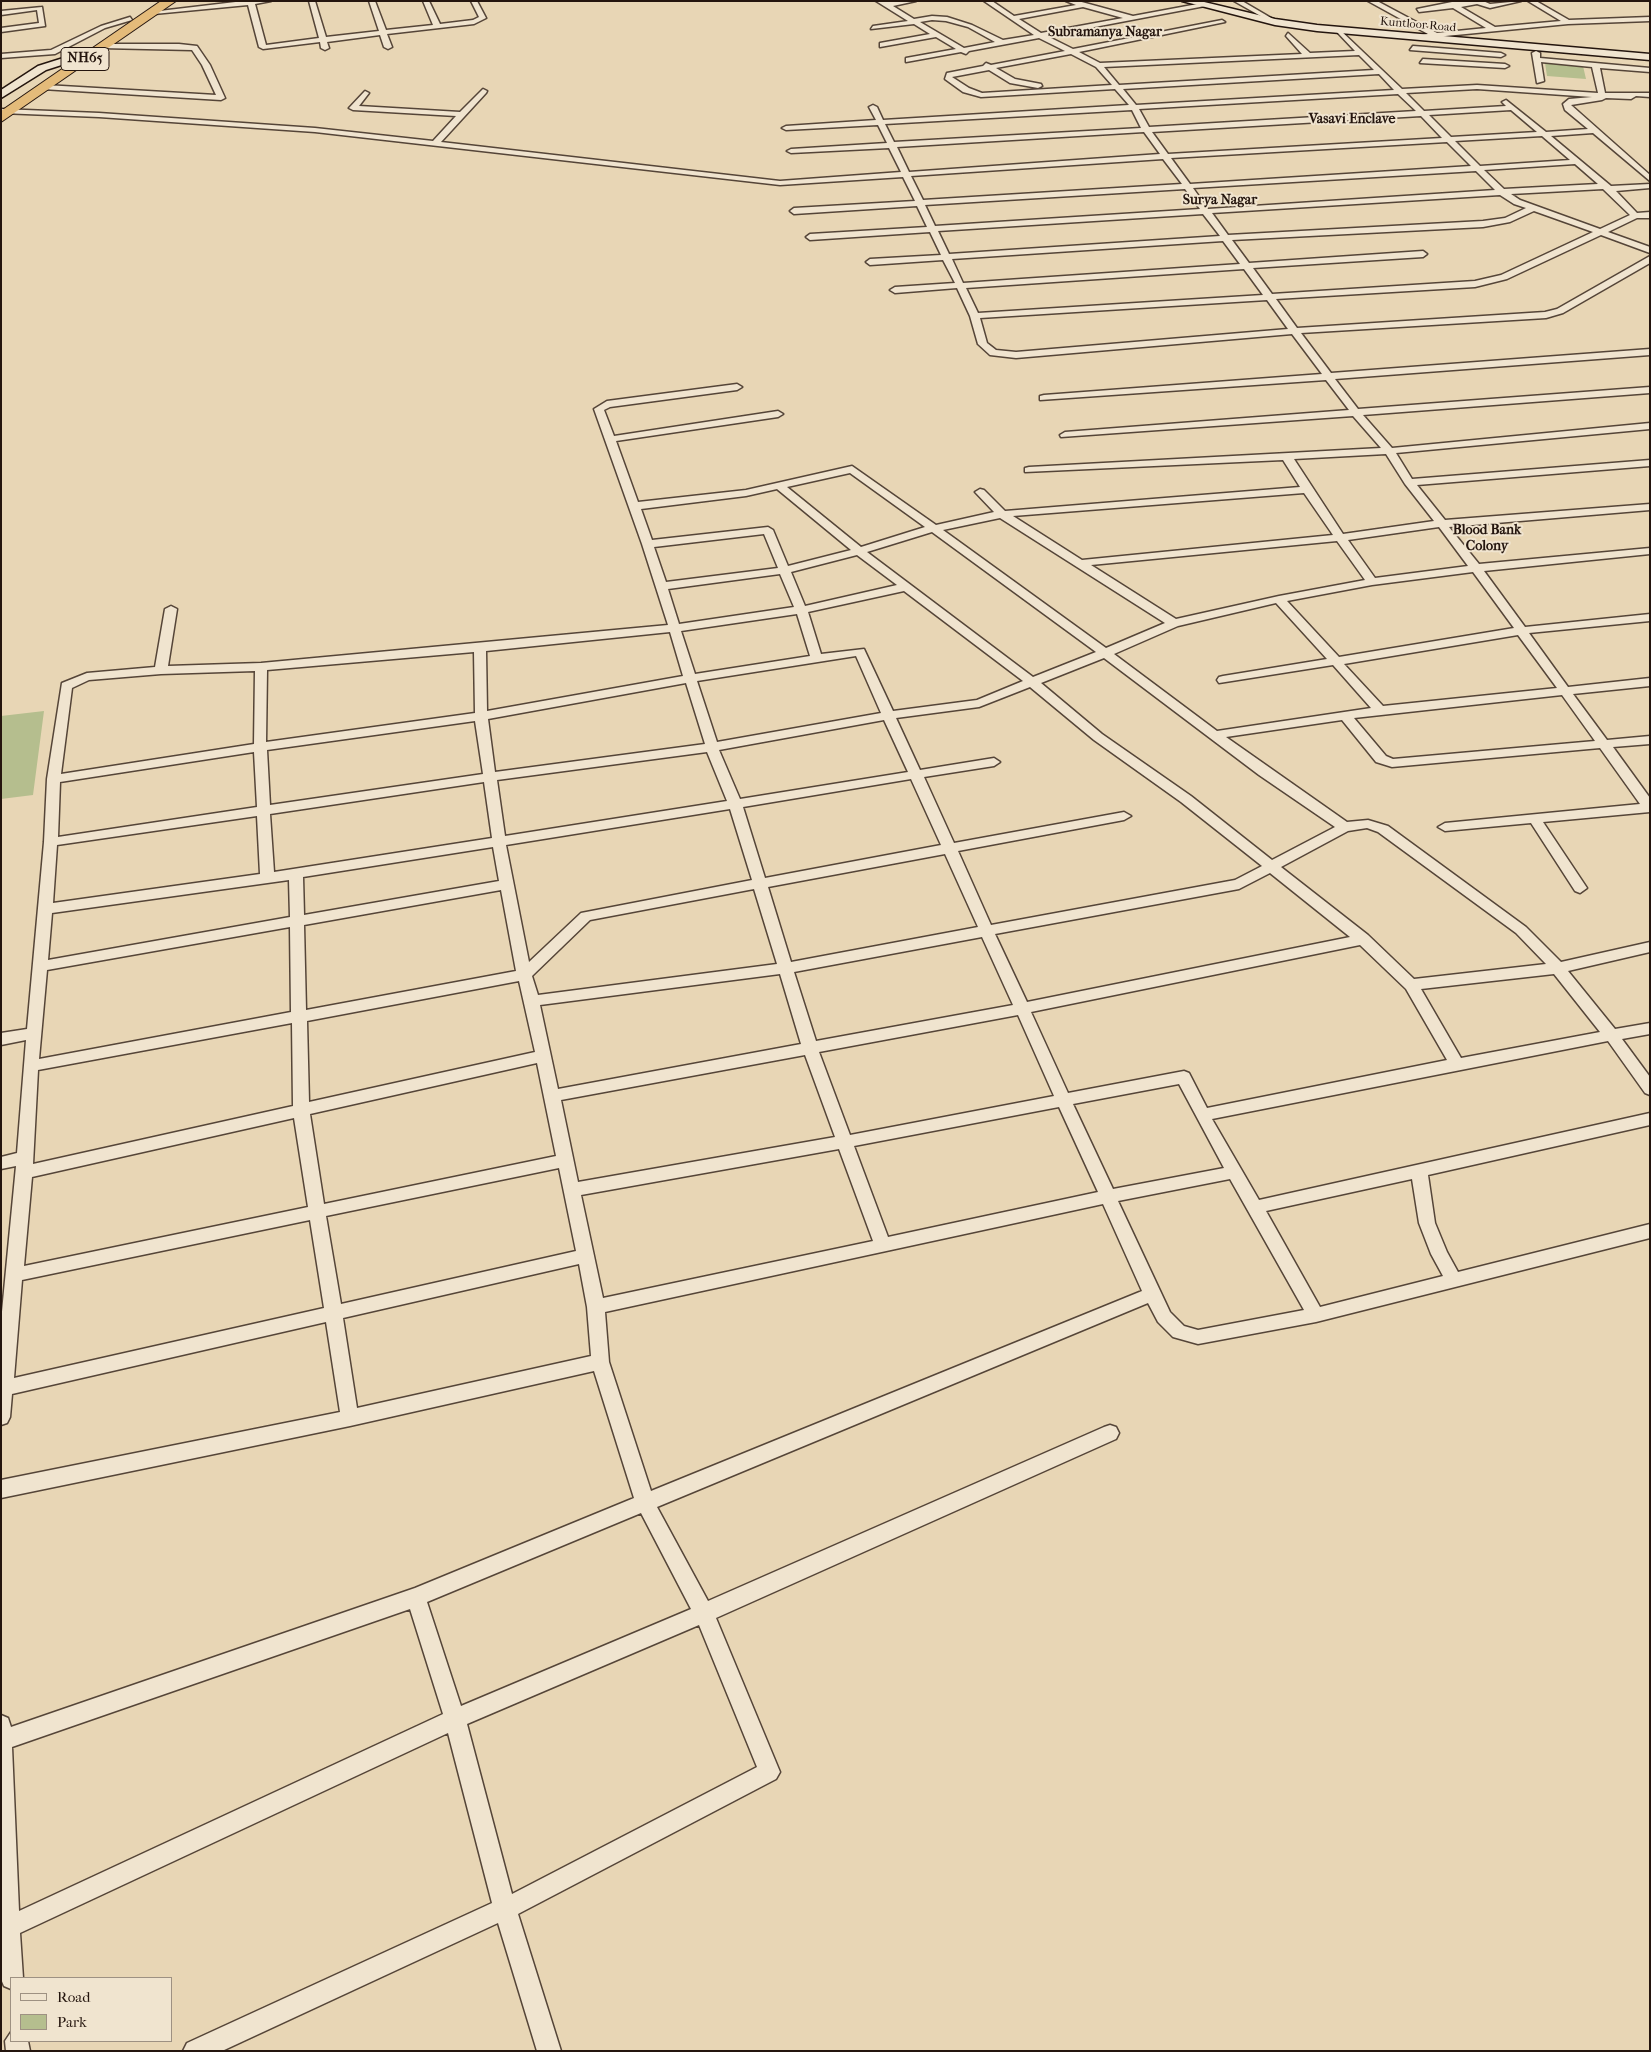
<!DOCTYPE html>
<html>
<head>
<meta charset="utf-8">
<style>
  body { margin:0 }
  #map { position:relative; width:1651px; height:2052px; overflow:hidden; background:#e8d6b5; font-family:"IM FELL French Canon",serif }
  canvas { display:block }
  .frame { position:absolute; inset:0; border:2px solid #24150e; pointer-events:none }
  .legend { position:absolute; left:10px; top:1977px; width:162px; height:65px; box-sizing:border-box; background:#f0e4cf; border:1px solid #9e9182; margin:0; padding:6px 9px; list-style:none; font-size:15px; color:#24150e }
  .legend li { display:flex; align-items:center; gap:10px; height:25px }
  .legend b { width:25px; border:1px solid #9e9182 }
</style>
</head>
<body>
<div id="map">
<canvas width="1651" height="2052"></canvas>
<div class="frame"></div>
<ul class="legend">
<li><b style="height:6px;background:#f0e4cf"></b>Road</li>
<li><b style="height:14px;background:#b5be8e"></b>Park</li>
</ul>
</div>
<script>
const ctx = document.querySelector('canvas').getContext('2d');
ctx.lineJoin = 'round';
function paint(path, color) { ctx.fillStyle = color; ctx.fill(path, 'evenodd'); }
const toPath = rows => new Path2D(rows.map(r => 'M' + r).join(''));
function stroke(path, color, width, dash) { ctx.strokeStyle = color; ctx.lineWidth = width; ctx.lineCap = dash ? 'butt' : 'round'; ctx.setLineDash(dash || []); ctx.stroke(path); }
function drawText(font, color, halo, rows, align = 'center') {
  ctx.font = font + ' "IM FELL French Canon",serif'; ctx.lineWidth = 4; ctx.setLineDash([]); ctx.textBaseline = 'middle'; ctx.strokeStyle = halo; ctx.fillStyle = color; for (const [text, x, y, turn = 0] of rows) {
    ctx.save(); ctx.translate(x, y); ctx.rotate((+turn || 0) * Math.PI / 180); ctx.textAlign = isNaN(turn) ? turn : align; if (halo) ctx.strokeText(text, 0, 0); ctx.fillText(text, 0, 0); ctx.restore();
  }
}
const green = toPath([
  [1545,63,1583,66,1586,79,1547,76],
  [44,711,33,795,1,799,1,716]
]);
const street = toPath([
  [244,1,271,1,255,4,266,45,319,38,309,1,315,1,326,37,379,31,369,1,375,1,386,30,433,25,423,1,429,1,440,24,473,20,479,17,471,1,477,1,486,18,474,24,387,34,392,47,388,49,384,47,380,35,327,42,329,48,325,50,321,48,320,42,263,49,259,47,248,5,154,14,151,12,244,1],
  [876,1,916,1,893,6,914,19,932,16,947,17,972,25,1003,40,1034,35,984,1,992,1,1014,16,1076,5,1066,1,1078,1,1133,16,1203,3,1205,6,1047,36,1073,49,1222,20,1225,22,1079,52,1100,63,1302,54,1286,36,1288,33,1310,53,1355,51,1337,32,1339,29,1402,89,1477,85,1598,93,1592,67,1541,62,1544,81,1537,83,1532,53,1536,51,1540,53,1540,58,1650,68,1650,72,1600,68,1605,93,1650,93,1650,97,1636,96,1631,99,1606,98,1602,100,1571,105,1650,175,1650,181,1593,133,1551,136,1611,186,1650,184,1650,188,1616,191,1637,213,1650,212,1650,218,1637,218,1608,232,1650,247,1650,253,1601,235,1507,279,1475,287,1276,299,1297,328,1545,312,1557,309,1650,256,1650,263,1563,313,1546,318,1301,333,1331,373,1650,349,1650,355,1335,379,1358,409,1650,387,1650,393,1363,415,1392,448,1650,423,1650,429,1396,453,1412,479,1650,460,1650,466,1417,485,1445,520,1650,504,1650,510,1449,527,1479,564,1650,548,1650,554,1484,571,1525,627,1650,614,1650,621,1529,633,1568,687,1650,678,1650,686,1573,694,1607,740,1650,736,1650,744,1613,747,1650,798,1650,812,1543,822,1587,888,1580,893,1575,891,1531,823,1445,831,1438,827,1445,823,1640,804,1600,748,1392,767,1376,762,1342,720,1226,737,1347,822,1368,820,1388,826,1526,927,1561,962,1650,942,1650,952,1568,971,1615,1029,1650,1023,1650,1034,1622,1039,1650,1077,1650,1095,1645,1093,1608,1041,1212,1119,1259,1200,1650,1113,1650,1125,1428,1175,1435,1223,1447,1252,1458,1272,1650,1224,1650,1238,1316,1322,1198,1344,1173,1337,1158,1322,1148,1303,657,1507,708,1601,1104,1427,1110,1425,1116,1427,1119,1433,1116,1439,716,1618,780,1772,776,1779,518,1914,561,2051,537,2051,498,1923,222,2051,183,2051,187,2043,492,1903,448,1733,20,1933,23,1978,11,1978,11,1989,4,1986,1,1979,1,1715,8,1718,11,1727,415,1588,634,1498,594,1371,350,1426,1,1498,1,1480,340,1412,326,1322,12,1394,10,1417,7,1423,1,1425,1,1322,16,1166,1,1169,1,1157,17,1153,26,1040,1,1045,1,1033,27,1029,44,842,47,779,62,683,87,673,155,667,165,609,171,606,177,609,168,666,261,663,668,625,642,544,594,409,607,401,737,384,742,387,737,390,610,407,604,410,614,436,778,411,783,414,778,417,616,441,638,502,746,490,852,466,936,525,994,512,975,492,980,489,984,490,1005,511,1300,487,1283,460,1025,472,1025,468,1029,467,1381,448,1353,416,1061,437,1060,435,1065,432,1349,410,1326,380,1040,400,1040,396,1044,395,1322,374,1292,334,1016,358,990,355,978,344,970,316,957,288,895,293,890,290,895,287,955,283,943,260,870,265,866,262,870,259,941,255,930,232,810,240,806,237,810,234,927,227,917,206,794,214,790,211,794,208,915,201,903,177,780,185,315,132,99,117,1,113,1,109,99,113,315,128,433,141,456,116,353,110,349,108,365,91,369,93,359,106,460,112,483,89,487,91,486,93,441,142,780,181,901,172,889,148,791,153,787,151,791,149,887,143,878,125,786,130,782,128,786,126,876,120,869,107,873,105,877,107,883,120,1129,105,1115,89,981,97,963,92,945,79,947,73,983,66,986,63,991,65,1065,51,1039,38,969,51,966,54,961,52,906,62,906,58,956,49,936,37,880,47,880,43,930,34,914,24,871,29,873,26,908,21,876,1],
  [1083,7,1123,18,1041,33,1019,19,1083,7],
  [932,20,946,21,968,27,995,42,964,48,920,22,932,20],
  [1071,54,1096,67,1112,85,982,93,969,88,952,77,989,70,1010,83,1038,88,1042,86,1041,84,1015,79,996,68,1071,54],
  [1359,55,1374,70,1119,85,1104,67,1359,55],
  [1379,74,1394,90,1136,105,1123,89,1379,74],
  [1477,89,1592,97,1569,99,1563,104,1565,110,1588,129,1546,132,1506,100,1502,102,1506,106,1424,111,1406,93,1477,89],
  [1398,94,1416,111,1149,127,1139,109,1398,94],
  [1132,110,1141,128,894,142,885,124,1132,110],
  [1511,110,1537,132,1451,137,1429,115,1511,110],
  [1421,116,1442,138,1168,154,1152,132,1421,116],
  [1144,132,1160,154,909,172,897,147,1144,132],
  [1542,136,1570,160,1480,166,1455,141,1542,136],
  [1447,142,1471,166,1190,184,1171,158,1447,142],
  [1163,159,1182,184,923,200,911,176,1163,159],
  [1575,164,1598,184,1504,189,1484,170,1575,164],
  [1476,171,1495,190,1208,209,1193,188,1476,171],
  [1185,189,1200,209,935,226,925,205,1185,189],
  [1603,189,1630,215,1600,229,1520,200,1511,194,1603,189],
  [1500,195,1514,204,1526,208,1505,218,1483,221,1228,235,1212,213,1500,195],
  [1534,211,1593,232,1501,275,1475,281,1272,294,1253,268,1423,257,1427,254,1423,251,1249,263,1232,240,1483,227,1510,222,1534,211],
  [1203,214,1220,236,949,254,938,231,1203,214],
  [1223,241,1240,264,963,283,952,259,1223,241],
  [1244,269,1263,295,978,313,966,288,1244,269],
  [1267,300,1288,329,1016,352,996,350,987,343,980,318,1267,300],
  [1386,454,1405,484,1434,521,1343,534,1294,459,1386,454],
  [850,473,925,527,861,547,787,487,850,473],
  [777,489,851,550,788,566,773,530,768,527,652,540,641,509,746,496,777,489],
  [1304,493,1333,535,1082,560,1013,516,1304,493],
  [1000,518,1165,623,1106,648,943,530,1000,518],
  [1439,527,1468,566,1375,578,1348,540,1439,527],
  [932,532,1096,652,1033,677,867,552,932,532],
  [764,534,778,568,666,582,654,547,764,534],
  [1337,541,1365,580,1279,596,1176,619,1091,565,1337,541],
  [857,555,897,585,805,606,791,572,857,555],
  [1473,572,1514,628,1339,657,1287,601,1372,585,1473,572],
  [780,574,794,607,679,624,668,589,780,574],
  [904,591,1023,681,977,700,893,711,864,649,821,654,808,612,904,591],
  [1276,603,1327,659,1223,676,1219,677,1217,680,1219,683,1333,665,1371,708,1217,731,1114,654,1178,626,1276,603],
  [797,614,810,656,695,674,681,631,797,614],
  [670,632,683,676,487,711,486,651,670,632],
  [1518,635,1557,688,1383,706,1344,664,1518,635],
  [474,652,475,713,266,742,267,670,474,652],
  [856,656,881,713,717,742,697,681,856,656],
  [1104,658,1259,775,1335,827,1272,860,1191,796,1102,734,1041,683,1104,658],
  [255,671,254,744,61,774,72,688,89,680,161,674,255,671],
  [686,683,705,744,495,772,488,719,686,683],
  [1030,687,1094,740,1181,802,1262,866,1235,880,991,925,958,851,1124,820,1131,816,1124,812,954,843,924,777,994,766,1000,762,994,758,920,770,896,718,979,707,1030,687],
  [1562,695,1595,741,1393,759,1386,756,1354,718,1562,695],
  [884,720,908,772,740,799,719,750,884,720],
  [475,721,483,774,270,805,267,750,475,721],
  [254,752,257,807,58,837,60,782,254,752],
  [707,752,727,801,505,836,497,780,707,752],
  [911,779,941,845,765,878,743,807,911,779],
  [484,782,492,838,274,872,270,814,484,782],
  [730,809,752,880,581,913,529,962,506,845,730,809],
  [257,816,260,874,53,903,57,845,257,816],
  [1367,828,1378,832,1516,933,1546,964,1414,979,1368,935,1281,867,1348,831,1367,828],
  [493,847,499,881,304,915,303,877,493,847],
  [945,854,978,927,791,962,768,887,945,854],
  [1270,873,1350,937,1027,1002,995,934,1239,889,1270,873],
  [289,880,290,917,48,960,52,913,289,880],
  [754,889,777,964,538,995,532,976,590,920,754,889],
  [501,890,516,971,306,1010,304,925,501,890],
  [290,927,291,1012,39,1059,47,970,290,927],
  [982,937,1013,1005,816,1041,794,972,982,937],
  [1360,945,1406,989,1447,1060,1207,1108,1189,1073,1184,1071,1068,1093,1031,1012,1360,945],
  [780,974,801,1044,558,1089,540,1005,780,974],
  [1554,974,1600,1032,1461,1058,1421,989,1554,974],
  [519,981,535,1052,309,1102,307,1021,519,981],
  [1018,1015,1054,1096,850,1135,819,1052,1018,1015],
  [292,1023,293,1106,33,1164,38,1070,292,1023],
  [805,1055,835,1137,578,1182,561,1100,805,1055],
  [537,1063,556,1156,324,1204,310,1114,537,1063],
  [1179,1084,1224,1168,1113,1189,1073,1104,1179,1084],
  [1059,1107,1098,1192,888,1237,854,1146,1059,1107],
  [294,1118,308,1207,24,1266,32,1177,294,1118],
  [839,1149,873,1241,603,1298,581,1195,839,1149],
  [559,1168,576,1251,341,1304,326,1216,559,1168],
  [1230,1179,1304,1310,1198,1330,1184,1326,1170,1312,1118,1201,1230,1179],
  [1412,1179,1419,1223,1431,1254,1443,1276,1320,1307,1266,1211,1412,1179],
  [1103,1204,1142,1291,651,1491,609,1362,605,1312,1103,1204],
  [310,1220,324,1308,14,1378,22,1280,310,1220],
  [579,1264,587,1307,591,1356,357,1408,343,1318,579,1264],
  [641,1513,691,1609,461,1706,427,1602,641,1513],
  [410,1609,443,1714,19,1911,12,1747,410,1609],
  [699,1625,757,1767,512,1894,467,1724,699,1625],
  [1234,1,1242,1,1278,22,1273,23,1234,1],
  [1368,1,1377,1,1437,33,1486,28,1453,8,1419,12,1417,9,1452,2,1483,1,1490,4,1521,1,1490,8,1477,4,1461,7,1495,27,1561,21,1528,1,1536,1,1569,20,1650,17,1650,21,1568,24,1415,39,1413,36,1428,34,1368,1],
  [42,7,45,26,1,32,1,28,39,23,37,10,1,15,1,11,42,7],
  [130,17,132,20,105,28,55,54,1,58,1,54,51,50,101,26,130,17],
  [104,44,179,44,197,46,210,65,225,98,221,100,42,89,42,85,45,85,216,95,202,65,192,50,101,48,104,44],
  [1413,46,1501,53,1505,55,1501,57,1410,50,1413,46],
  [1423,59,1505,64,1509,66,1505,68,1420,63,1423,59],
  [11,2032,11,2041,28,2041,30,2051,6,2051,5,2041,11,2032]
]);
const secondary = toPath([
  [1182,1,1200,1,1275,19,1317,25,1650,54,1650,60,1317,31,1275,25,1182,1],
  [76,54,81,57,80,59,46,70,1,98,1,90,38,66,76,54]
]);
const highway = toPath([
  [161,1,176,1,1,122,1,111,161,1]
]);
const farStreetnames = [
  ["Kuntloor Road",1418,25,5]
];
const farNeighbourhoodnames = [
  ["Subramanya Nagar",1105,33],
  ["Vasavi Enclave",1352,120],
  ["Surya Nagar",1220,201],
  ["Blood Bank",1487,531],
  ["Colony",1487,547]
];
const shields = [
  [85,59,48]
];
const shieldNames = [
  ["NH65",85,59]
];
paint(green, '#b5be8e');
stroke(street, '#554538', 3);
stroke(secondary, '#24150e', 3);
stroke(highway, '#24150e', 2);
paint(street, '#f0e4cf');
paint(secondary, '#f0e4cf');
paint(highway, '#e4bb7a');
drawText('12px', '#24150e', '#f0e4cf', farStreetnames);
drawText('bold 14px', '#24150e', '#f0e4cf', farNeighbourhoodnames);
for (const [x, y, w] of shields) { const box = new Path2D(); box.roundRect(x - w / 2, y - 11.5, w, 23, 4); ctx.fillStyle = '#f0e4cf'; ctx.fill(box); stroke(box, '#24150e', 1); }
drawText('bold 14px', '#24150e', null, shieldNames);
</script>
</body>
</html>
